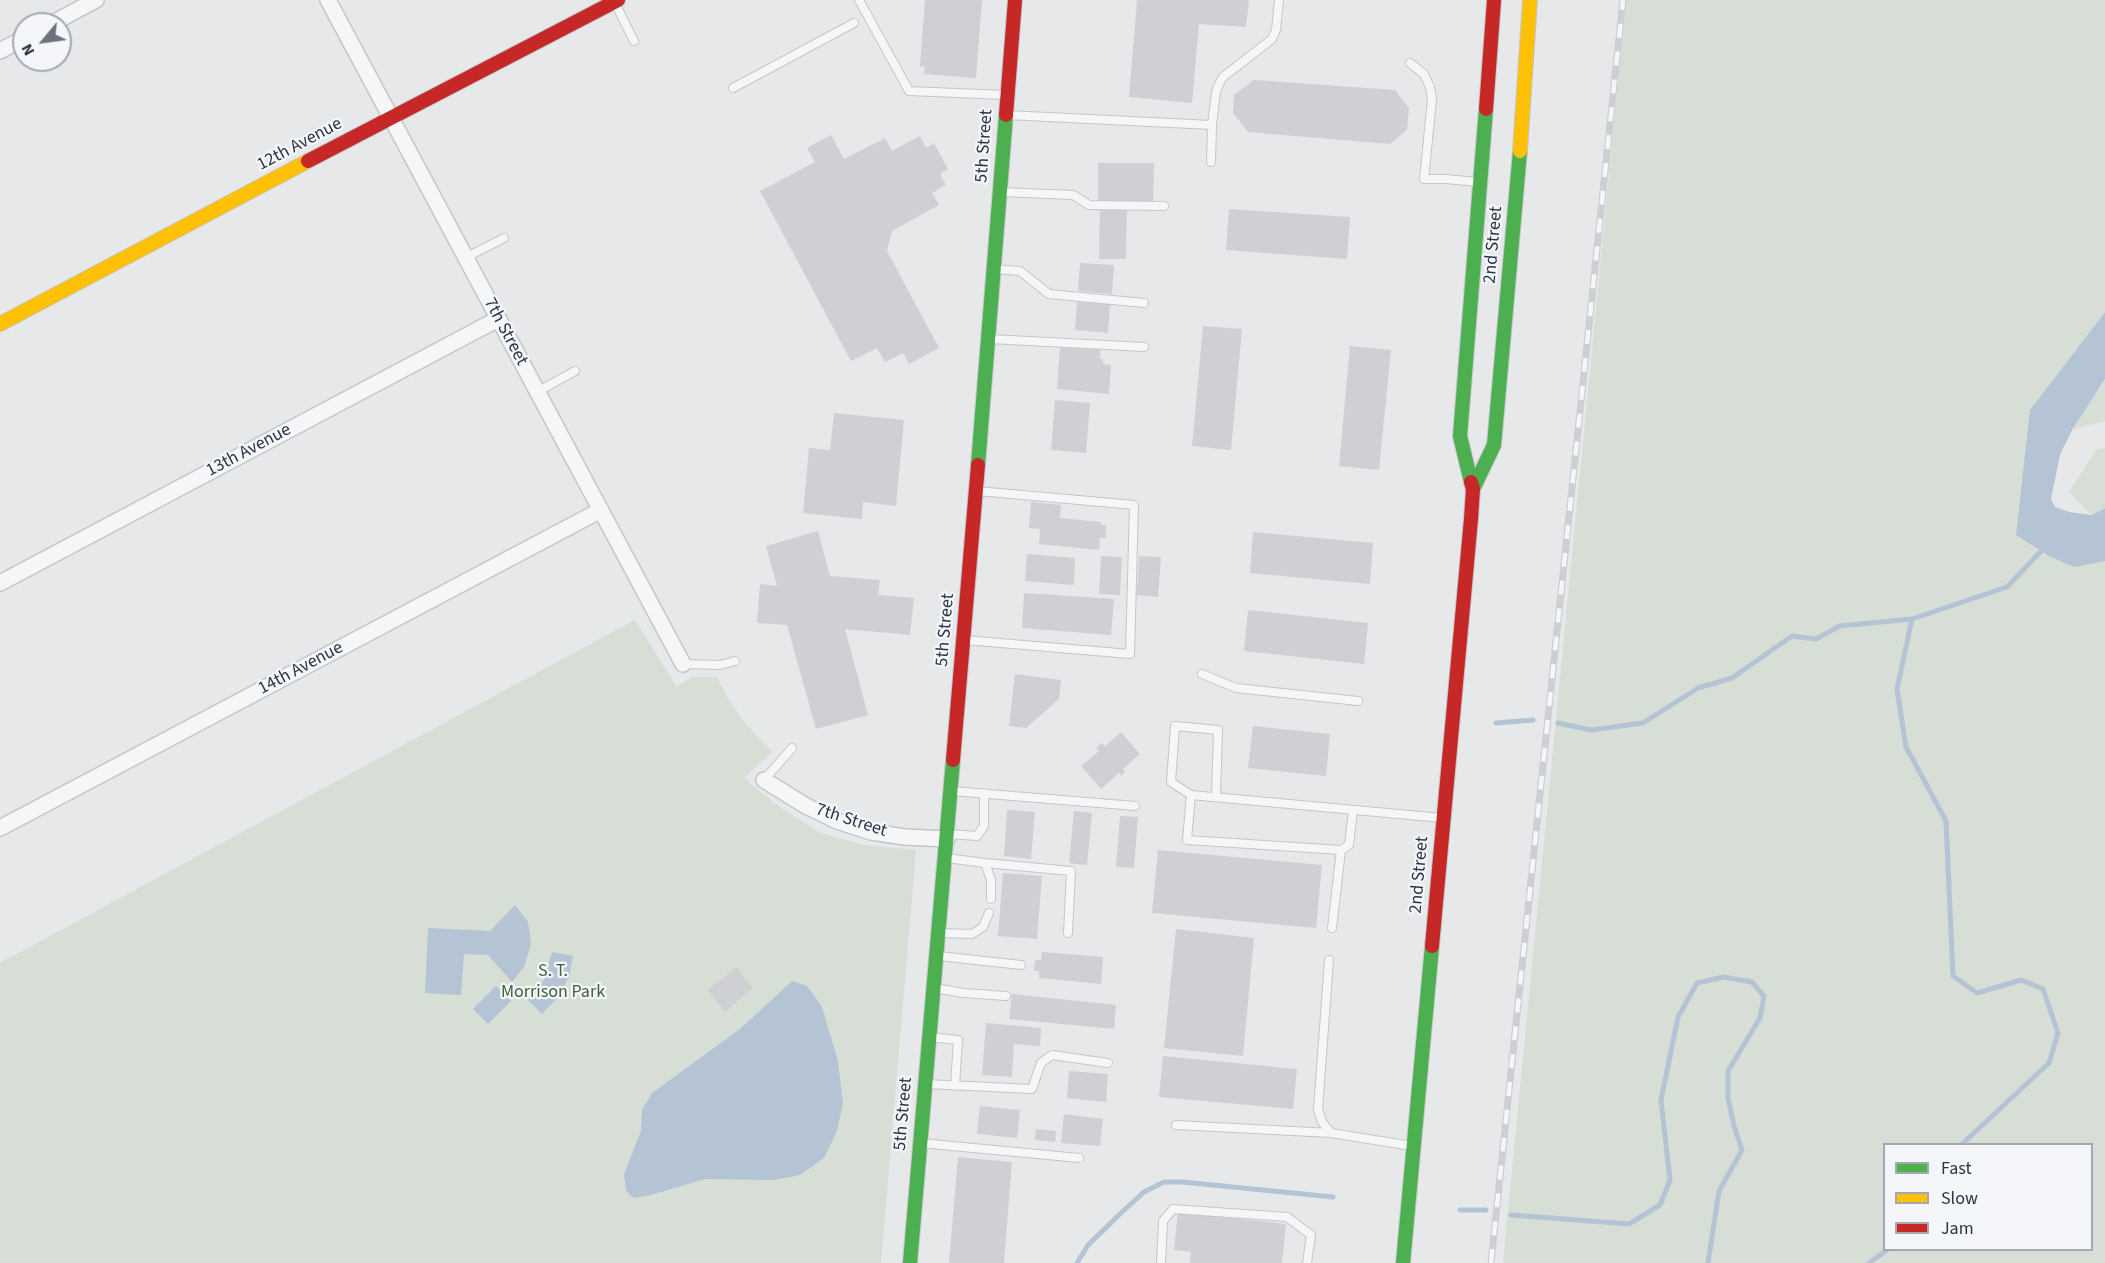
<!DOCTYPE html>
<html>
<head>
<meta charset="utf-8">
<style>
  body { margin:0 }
  #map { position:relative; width:2105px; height:1263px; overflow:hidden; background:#e6e8ea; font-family:"Source Sans 3",sans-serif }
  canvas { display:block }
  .legend { position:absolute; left:1883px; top:1143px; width:210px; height:108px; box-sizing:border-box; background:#f4f6f9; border:2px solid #a4a8b1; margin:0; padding:8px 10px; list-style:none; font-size:18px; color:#2b3445 }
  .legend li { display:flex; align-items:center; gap:12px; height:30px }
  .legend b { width:30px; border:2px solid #a4a8b1 }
  .north { position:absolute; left:12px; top:12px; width:60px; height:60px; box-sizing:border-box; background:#f4f6f9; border:2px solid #a4a8b1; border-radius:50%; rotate:241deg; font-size:16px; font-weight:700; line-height:24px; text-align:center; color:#2b3445 }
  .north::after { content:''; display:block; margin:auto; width:21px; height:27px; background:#6c737f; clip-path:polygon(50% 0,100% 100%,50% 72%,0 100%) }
</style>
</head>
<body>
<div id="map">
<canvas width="2105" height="1263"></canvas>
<ul class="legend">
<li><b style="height:8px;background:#4caf50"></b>Fast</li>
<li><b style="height:8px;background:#ffc107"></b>Slow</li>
<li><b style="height:8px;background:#c62828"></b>Jam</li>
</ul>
<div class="north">N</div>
</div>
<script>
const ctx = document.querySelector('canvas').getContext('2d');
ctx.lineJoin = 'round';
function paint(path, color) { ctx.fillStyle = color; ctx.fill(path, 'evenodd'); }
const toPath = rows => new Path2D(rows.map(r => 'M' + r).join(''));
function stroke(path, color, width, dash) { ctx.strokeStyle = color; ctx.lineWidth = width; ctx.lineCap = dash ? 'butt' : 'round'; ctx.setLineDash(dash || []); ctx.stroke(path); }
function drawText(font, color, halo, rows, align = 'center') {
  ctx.font = font + ' "Source Sans 3",sans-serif'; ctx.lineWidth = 4.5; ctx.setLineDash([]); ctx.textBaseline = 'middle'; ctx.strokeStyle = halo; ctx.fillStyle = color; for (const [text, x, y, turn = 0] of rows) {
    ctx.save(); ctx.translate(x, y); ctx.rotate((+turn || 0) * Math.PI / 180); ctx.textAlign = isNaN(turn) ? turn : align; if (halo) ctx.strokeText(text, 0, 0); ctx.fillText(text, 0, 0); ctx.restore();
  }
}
const green = toPath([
  [1626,0,2105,0,2105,312,2031,410,2016,535,2074,566,2105,561,2105,1263,1503,1263],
  [1884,1144,2092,1144,2092,1250,1884,1250],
  [2105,379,2105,421,2072,430],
  [2105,448,2105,508,2092,515,2069,492,2096,450],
  [635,620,677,687,692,677,717,677,726,695,745,723,772,752,744,778,778,806,821,833,864,845,916,850,881,1263,0,1263,0,963]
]);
const water = toPath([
  [2105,312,2105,379,2072,430,2060,455,2051,499,2055,507,2069,512,2092,515,2105,508,2105,561,2074,567,2049,556,2016,535,2030,410],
  [515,905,528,922,531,944,524,967,512,982,488,955,464,954,461,995,425,993,428,928,490,931],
  [552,952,573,956,569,977,557,998,542,1014,528,1000,544,980],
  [792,981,807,986,822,1007,838,1061,843,1103,837,1131,824,1158,800,1175,774,1180,705,1179,647,1196,633,1198,626,1190,624,1174,641,1131,642,1110,652,1093,740,1029],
  [496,986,511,1001,488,1024,473,1009]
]);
const stream = toPath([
  [1496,723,1533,720],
  [1558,723,1591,730,1643,723,1698,688,1732,678,1792,636,1816,639,1840,626,1912,619],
  [1962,1144,2049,1063,2058,1033,2043,989,2021,980,1977,993,1953,976,1946,821,1906,747,1897,689,1912,619,2007,587,2045,547],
  [1460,1210,1486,1210],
  [1511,1215,1629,1224,1660,1205,1670,1180,1661,1100,1678,1017,1697,983,1723,977,1752,982,1764,996,1760,1018,1728,1071,1728,1098,1734,1126,1742,1150,1719,1191,1708,1263],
  [1077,1263,1088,1245,1121,1213,1144,1192,1164,1182,1182,1182,1333,1197],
  [1869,1263,1887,1250]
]);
const building = toPath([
  [925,0,982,0,976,78,924,74,925,67,920,66],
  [1137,0,1249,0,1246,27,1199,24,1192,103,1129,97],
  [1254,80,1395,90,1409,108,1407,130,1390,144,1248,132,1233,113,1234,95],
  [831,135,844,159,885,138,892,151,920,136,926,148,934,143,948,169,940,174,946,185,932,193,939,205,892,231,887,251,939,348,909,364,903,353,885,362,877,348,851,361,760,191,815,162,807,148],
  [1098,163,1154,163,1153,202,1098,201],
  [1100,208,1127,209,1126,259,1099,259],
  [1229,209,1350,217,1347,259,1226,250],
  [1080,263,1114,265,1112,294,1078,291],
  [1077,302,1110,304,1108,333,1075,330],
  [1203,326,1242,329,1231,450,1192,446],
  [1060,346,1100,350,1100,359,1103,359,1103,364,1111,365,1109,394,1057,389],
  [1350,346,1391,350,1379,470,1339,466],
  [1055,400,1090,403,1086,453,1051,450],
  [834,413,904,420,896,506,863,502,862,519,803,513,809,448,830,450],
  [1031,502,1061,505,1060,518,1101,522,1101,525,1106,525,1106,538,1100,538,1099,550,1039,544,1040,529,1029,528],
  [818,531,830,576,880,580,878,595,914,598,910,635,845,629,868,715,816,729,787,625,757,623,760,584,777,586,766,546],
  [1253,532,1373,543,1370,584,1250,573],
  [1027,554,1075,558,1074,585,1025,581],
  [1101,556,1122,557,1120,595,1099,594],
  [1139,556,1161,557,1158,597,1137,595],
  [1024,593,1114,599,1111,635,1022,628],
  [1248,610,1368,623,1364,664,1244,651],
  [1015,674,1061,680,1059,699,1026,728,1009,726],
  [1253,726,1330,734,1326,776,1248,768],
  [1121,732,1140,754,1123,769,1125,772,1121,776,1119,773,1101,789,1081,766,1099,751,1096,748,1102,743,1105,746],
  [1007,810,1035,812,1031,859,1004,856],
  [1074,811,1092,813,1087,865,1069,863],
  [1120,816,1138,817,1134,868,1116,867],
  [1158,850,1322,865,1316,928,1152,913],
  [1003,873,1042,876,1037,939,998,936],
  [1176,929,1254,938,1243,1056,1164,1048],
  [1042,952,1103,957,1101,984,1039,978,1039,971,1034,971,1035,960,1041,960],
  [736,967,753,988,725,1012,708,990],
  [1012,994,1116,1005,1114,1029,1009,1019],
  [986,1023,1041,1028,1040,1046,1014,1044,1012,1077,982,1075],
  [1163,1056,1297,1069,1293,1109,1159,1097],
  [1069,1071,1108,1074,1106,1102,1067,1098],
  [980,1106,1020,1110,1017,1138,977,1134],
  [1064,1114,1103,1119,1100,1146,1061,1143],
  [1036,1129,1056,1131,1055,1142,1035,1140],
  [958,1157,1012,1162,1004,1263,949,1263],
  [1178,1212,1286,1224,1282,1263,1190,1263,1191,1252,1174,1250]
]);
const lane = toPath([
  [859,0,909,91,1006,95],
  [615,3,634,41],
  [1410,63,1424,74,1430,87,1432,99,1424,179,1446,179,1477,182],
  [733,88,854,23],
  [1007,115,1212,125],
  [1211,162,1212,125,1216,92,1219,84,1223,77,1272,39,1276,30,1279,0],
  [1001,192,1073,195,1089,205,1164,206],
  [465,258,504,238],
  [994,269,1020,271,1049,294,1144,303],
  [990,339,1144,347],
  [537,392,575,371],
  [965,640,1130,654,1134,505,978,491],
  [683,664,720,665,735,661],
  [1202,674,1236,688,1358,701],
  [764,780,792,748],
  [952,791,1135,806],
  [1191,795,1171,782,1175,726,1218,730,1216,797],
  [949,834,977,836,984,826,984,793],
  [1341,850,1349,845,1353,810],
  [946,858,985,863,991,880,991,899],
  [985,863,1071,871,1068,933],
  [1332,928,1341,850,1187,840,1191,795,1442,818],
  [941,933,972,934,983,927,989,913],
  [939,956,1021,965],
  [1329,960,1318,1109,1322,1122,1331,1133,1412,1146],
  [935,988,963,993,1006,996],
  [930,1037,958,1040,955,1086],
  [927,1084,1032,1089,1041,1063,1052,1055,1108,1063],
  [1176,1125,1331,1133],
  [921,1143,1079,1158],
  [1161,1263,1163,1221,1173,1209,1287,1217,1311,1235,1307,1263]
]);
const street = toPath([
  [328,0,683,664],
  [51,24,96,0],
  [0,51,24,38],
  [0,583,498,319],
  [764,780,806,806,837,821,871,832,905,837,947,839],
  [0,828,601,510]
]);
const fast = toPath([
  [978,465,1006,115],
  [1471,482,1460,436,1486,109],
  [1473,489,1494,445,1520,151],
  [910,1263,953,760],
  [1403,1263,1432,946]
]);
const slow = toPath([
  [1520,151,1530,0],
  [0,324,308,161]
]);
const jam = toPath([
  [1486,109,1494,0],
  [1006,115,1015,0],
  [308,161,618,0],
  [953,760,978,465],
  [1432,946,1471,519,1473,489,1471,482]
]);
const rail = toPath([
  [1491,1263,1623,0]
]);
const streetNames = [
  ["12th Avenue",300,145,-28],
  ["5th Street",985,146,-86],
  ["2nd Street",1494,245,-85],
  ["7th Street",505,332,62],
  ["13th Avenue",249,451,-28],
  ["5th Street",946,630,-85],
  ["14th Avenue",301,669,-28],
  ["7th Street",851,821,18],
  ["2nd Street",1420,875,-85],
  ["5th Street",904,1114,-85]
];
const parkNames = [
  ["S. T.",553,972],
  ["Morrison Park",553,993]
];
paint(green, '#d6ded6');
paint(water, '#b4c4d5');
stroke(stream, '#b4c4d5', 5);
paint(building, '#ced0d3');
stroke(lane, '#c4c6c8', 10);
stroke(street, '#c4c6c8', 18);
stroke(fast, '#c4c6c8', 16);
stroke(slow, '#c4c6c8', 16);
stroke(jam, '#c4c6c8', 16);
stroke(lane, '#f5f6f7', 8);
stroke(street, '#f5f6f7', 15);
stroke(fast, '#4caf50', 14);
stroke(slow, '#ffc107', 14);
stroke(jam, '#c62828', 14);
stroke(rail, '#cecfd2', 7);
stroke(rail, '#f4f6f9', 4.5, [14]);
drawText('18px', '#2b3445', '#f4f6f9', streetNames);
drawText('18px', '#3f6138', '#f4f6f9', parkNames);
</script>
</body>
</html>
